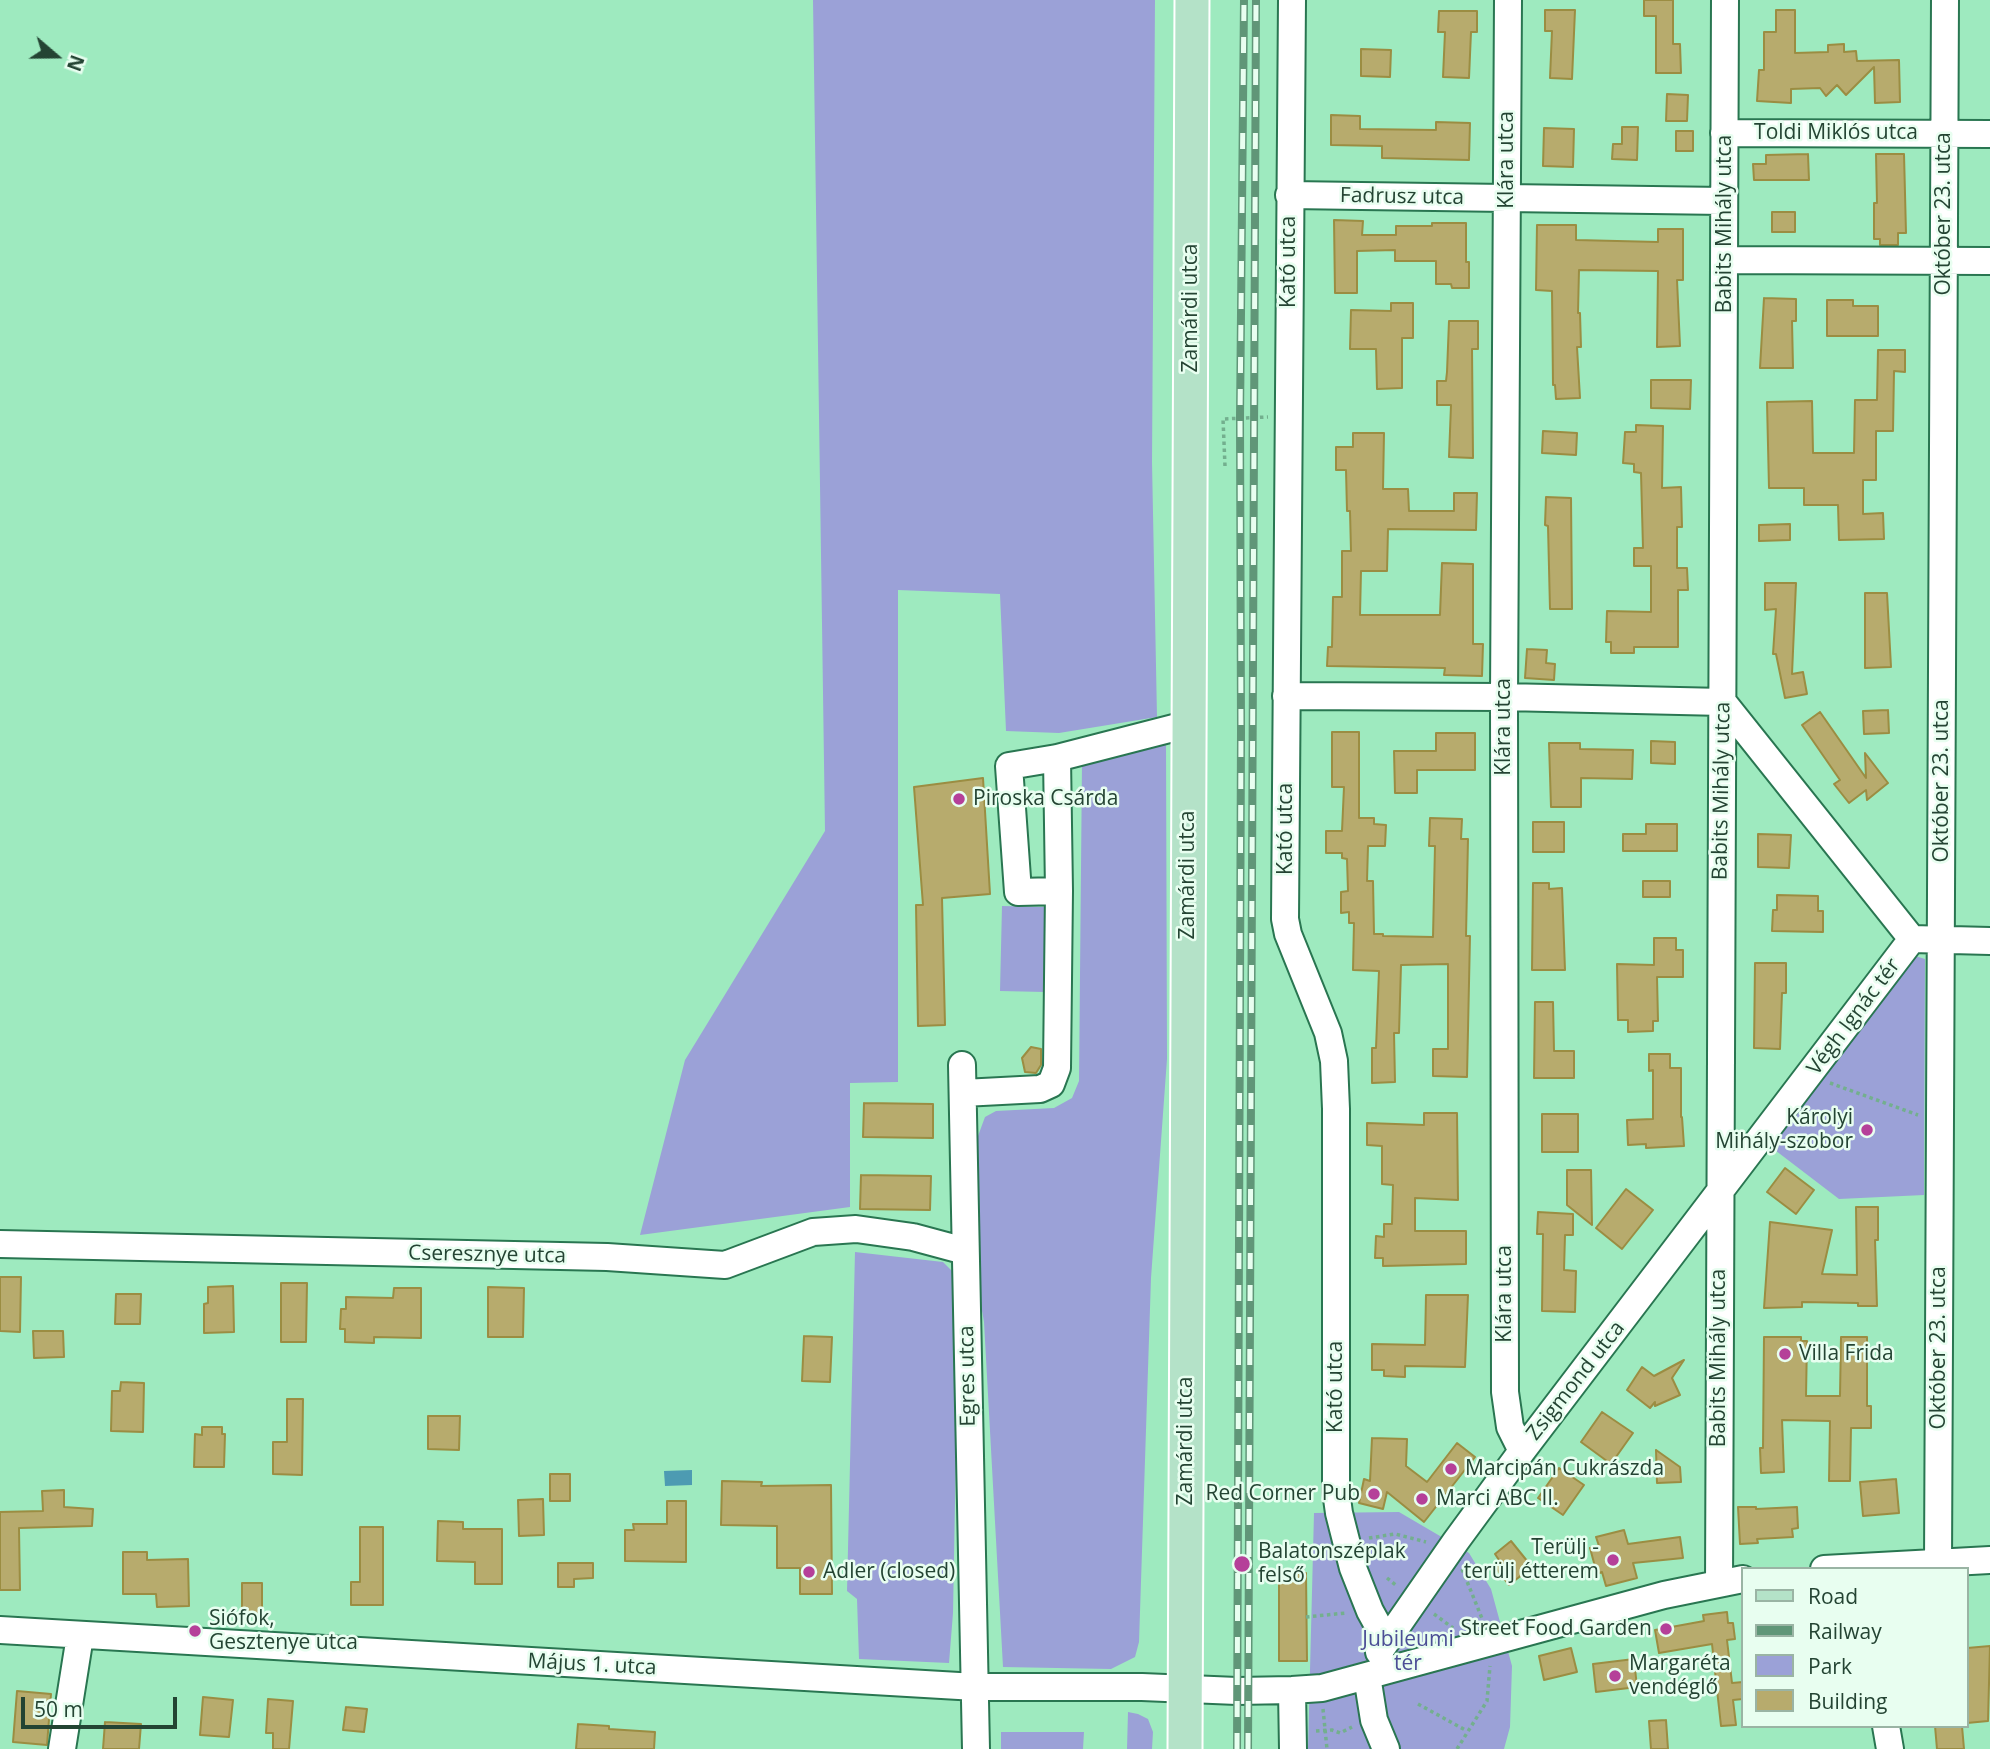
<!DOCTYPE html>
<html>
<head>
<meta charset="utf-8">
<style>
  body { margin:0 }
  #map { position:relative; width:1990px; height:1749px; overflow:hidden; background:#9eeabf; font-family:"Open Sans",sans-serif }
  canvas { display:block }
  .legend { position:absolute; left:1741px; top:1567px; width:228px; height:161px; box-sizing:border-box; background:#e8fef0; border:2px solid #9ab4a4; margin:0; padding:9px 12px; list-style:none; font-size:21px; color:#244433 }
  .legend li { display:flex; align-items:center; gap:14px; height:35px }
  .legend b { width:35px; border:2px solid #9ab4a4 }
  .north { position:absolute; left:21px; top:21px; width:70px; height:70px; -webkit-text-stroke:5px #e8fef0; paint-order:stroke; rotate:110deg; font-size:19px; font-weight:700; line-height:28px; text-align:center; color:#244433 }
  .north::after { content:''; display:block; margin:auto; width:24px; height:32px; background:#244433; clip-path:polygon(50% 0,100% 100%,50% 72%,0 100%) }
  .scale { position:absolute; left:21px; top:1697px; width:156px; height:32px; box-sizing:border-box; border:4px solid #244433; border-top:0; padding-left:9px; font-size:21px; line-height:24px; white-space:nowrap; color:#244433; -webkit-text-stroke:5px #e8fef0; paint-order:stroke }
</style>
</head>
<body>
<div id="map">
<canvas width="1990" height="1749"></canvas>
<ul class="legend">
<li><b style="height:9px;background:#b4e2c8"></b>Road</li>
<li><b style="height:9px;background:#609678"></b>Railway</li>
<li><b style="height:19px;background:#9ba1d7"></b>Park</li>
<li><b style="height:19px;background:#b7ab6d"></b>Building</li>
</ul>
<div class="north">N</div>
<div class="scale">50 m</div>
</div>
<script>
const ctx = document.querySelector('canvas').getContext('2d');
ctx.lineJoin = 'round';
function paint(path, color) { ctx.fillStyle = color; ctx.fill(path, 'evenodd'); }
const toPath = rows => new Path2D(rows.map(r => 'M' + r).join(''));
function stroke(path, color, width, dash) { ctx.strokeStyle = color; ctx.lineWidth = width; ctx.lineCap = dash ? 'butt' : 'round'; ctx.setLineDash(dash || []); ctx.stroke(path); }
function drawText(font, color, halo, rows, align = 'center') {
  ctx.font = font + ' "Open Sans",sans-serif'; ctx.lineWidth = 5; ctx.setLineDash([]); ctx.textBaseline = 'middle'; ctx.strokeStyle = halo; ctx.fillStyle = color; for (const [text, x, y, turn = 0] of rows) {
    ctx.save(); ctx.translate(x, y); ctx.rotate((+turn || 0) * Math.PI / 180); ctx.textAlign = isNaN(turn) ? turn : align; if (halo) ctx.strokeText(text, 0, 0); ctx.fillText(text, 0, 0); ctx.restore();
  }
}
const green = toPath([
  [813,0,1155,0,1152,462,1157,717,1059,733,1006,731,1000,594,898,590,898,1082,850,1083,850,1207,640,1235,685,1060,825,831],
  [1166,743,1167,1059,1151,1278,1139,1642,1135,1657,1111,1669,1003,1667,984,1322,979,1293,978,1136,985,1117,996,1111,1054,1108,1072,1098,1079,1081,1082,762],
  [1002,906,1047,907,1045,992,1000,991],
  [1915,956,1925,959,1924,1195,1839,1199,1767,1144],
  [855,1252,943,1262,959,1278,953,1613,949,1663,859,1659,857,1599,847,1591],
  [1399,1512,1469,1553,1491,1589,1512,1666,1510,1727,1504,1749,1308,1749,1314,1513],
  [1128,1712,1138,1714,1148,1719,1153,1732,1152,1749,1127,1749],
  [1001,1732,1084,1732,1083,1749,1001,1749]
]);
const water = toPath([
  [692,1470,692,1485,665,1486,664,1471]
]);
const building = toPath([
  [1644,0,1673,0,1673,44,1680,44,1681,73,1656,73,1656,16,1644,16,1644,0],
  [1545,10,1575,10,1572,79,1550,78,1552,31,1545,31,1545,10],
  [1776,10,1795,10,1795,53,1828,52,1828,45,1844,44,1844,52,1856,51,1857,61,1899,60,1900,102,1875,103,1874,67,1846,95,1837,85,1826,96,1820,88,1791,89,1791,103,1757,101,1759,70,1764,70,1764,32,1776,32,1776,10],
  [1439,11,1477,11,1477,32,1471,32,1469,78,1443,77,1445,32,1438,32,1439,11],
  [1361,49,1391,50,1390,77,1361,76,1361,49],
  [1667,94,1688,95,1687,121,1666,121,1667,94],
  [1331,115,1360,116,1360,129,1436,130,1436,122,1470,123,1469,160,1382,158,1382,146,1331,145,1331,115],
  [1622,127,1638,127,1637,160,1612,159,1613,144,1622,144,1622,127],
  [1544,128,1574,129,1573,167,1543,166,1544,128],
  [1676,131,1693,131,1693,151,1676,151,1676,131],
  [1808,154,1809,180,1754,180,1753,164,1766,164,1766,155,1808,154],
  [1876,154,1904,154,1906,233,1898,233,1898,245,1880,245,1880,239,1874,239,1874,203,1877,203,1876,154],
  [1772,212,1795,212,1795,232,1772,232,1772,212],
  [1334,220,1363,221,1362,235,1396,235,1396,226,1432,226,1432,223,1466,223,1466,262,1469,262,1469,288,1452,288,1451,284,1436,284,1436,261,1395,261,1395,250,1357,251,1357,293,1335,293,1334,220],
  [1537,225,1576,225,1576,240,1658,242,1658,229,1683,229,1683,280,1677,280,1680,346,1657,347,1658,271,1579,270,1578,313,1580,313,1581,347,1577,347,1580,398,1556,399,1555,385,1553,385,1552,291,1536,290,1537,225],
  [1764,298,1796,299,1796,321,1792,321,1793,368,1760,368,1764,298],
  [1827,300,1853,300,1853,306,1878,306,1878,336,1827,336,1827,300],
  [1391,303,1413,303,1413,338,1402,338,1402,388,1377,389,1376,349,1350,349,1351,310,1391,311,1391,303],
  [1449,321,1478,321,1478,349,1472,349,1473,458,1449,457,1451,405,1437,405,1437,381,1446,381,1447,372,1449,321],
  [1878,350,1905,350,1905,372,1894,371,1893,431,1876,431,1876,480,1863,480,1863,514,1883,513,1884,539,1839,540,1838,505,1804,505,1804,488,1769,488,1767,402,1812,401,1813,453,1854,453,1855,400,1877,400,1878,350],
  [1651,380,1691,380,1690,409,1651,408,1651,380],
  [1636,425,1663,426,1662,488,1681,487,1682,527,1677,527,1677,568,1687,568,1688,590,1678,590,1678,647,1634,647,1634,653,1611,653,1611,642,1606,642,1607,611,1651,612,1651,566,1634,566,1634,548,1643,548,1641,473,1634,472,1634,464,1623,463,1625,432,1636,432,1636,425],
  [1543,431,1577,433,1576,455,1542,453,1543,431],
  [1353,433,1384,433,1383,489,1408,489,1409,511,1454,511,1454,493,1477,493,1476,530,1388,529,1387,571,1361,571,1360,615,1440,615,1442,563,1473,564,1473,644,1483,644,1482,676,1444,675,1445,668,1327,666,1328,647,1332,647,1333,597,1342,597,1342,551,1351,551,1350,511,1347,511,1346,470,1336,470,1336,447,1353,447,1353,433],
  [1546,497,1571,498,1572,609,1550,609,1548,526,1545,525,1546,497],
  [1790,524,1790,540,1759,541,1759,525,1790,524],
  [1765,583,1796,583,1792,674,1803,672,1807,694,1785,698,1776,654,1773,654,1776,609,1765,610,1765,583],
  [1865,593,1887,593,1891,667,1865,668,1865,593],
  [1527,649,1547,650,1546,663,1555,664,1554,680,1525,678,1527,649],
  [1888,710,1889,733,1864,734,1863,711,1888,710],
  [1820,712,1866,778,1865,753,1888,783,1867,800,1866,790,1849,803,1834,784,1840,780,1802,725,1820,712],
  [1332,732,1359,732,1359,818,1374,818,1374,824,1386,825,1385,846,1368,846,1367,881,1373,881,1374,934,1383,934,1383,936,1433,937,1435,846,1429,846,1430,818,1462,819,1461,839,1468,839,1466,936,1470,936,1467,1077,1433,1076,1433,1049,1448,1049,1448,964,1401,965,1399,1033,1394,1033,1395,1082,1372,1083,1372,1048,1376,1048,1379,971,1353,970,1354,923,1349,923,1349,912,1341,913,1341,892,1348,891,1347,859,1342,858,1342,853,1326,853,1326,831,1342,831,1344,787,1332,787,1332,732],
  [1436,733,1475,733,1475,770,1417,770,1417,793,1395,793,1394,751,1436,751,1436,733],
  [1651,741,1675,742,1675,764,1651,763,1651,741],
  [1549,743,1580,743,1580,749,1633,750,1632,779,1581,778,1581,807,1551,807,1549,743],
  [983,778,990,894,942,898,945,1025,918,1026,916,905,923,905,914,787,983,778],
  [1533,822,1564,822,1564,852,1533,852,1533,822],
  [1646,824,1677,824,1677,851,1623,851,1623,834,1646,834,1646,824],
  [1758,834,1791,835,1789,868,1758,867,1758,834],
  [1643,881,1670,881,1670,897,1643,897,1643,881],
  [1533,883,1549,883,1549,889,1562,888,1565,970,1532,970,1533,883],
  [1777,895,1818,896,1818,911,1823,911,1823,932,1772,931,1773,910,1777,910,1777,895],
  [1654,938,1676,938,1676,950,1683,950,1683,977,1657,977,1658,1021,1653,1021,1653,1031,1628,1032,1628,1020,1618,1020,1617,964,1654,965,1654,938],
  [1755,963,1786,963,1786,993,1782,993,1780,1049,1754,1048,1755,963],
  [1535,1002,1553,1002,1554,1051,1574,1051,1574,1078,1534,1078,1535,1002],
  [1031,1047,1041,1049,1041,1065,1036,1073,1025,1072,1022,1058,1031,1047],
  [1649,1054,1670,1054,1670,1068,1681,1068,1681,1117,1682,1117,1684,1146,1646,1148,1646,1144,1628,1145,1627,1120,1653,1119,1653,1070,1649,1071,1649,1054],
  [864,1103,933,1104,933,1138,863,1137,864,1103],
  [1424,1113,1457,1113,1458,1200,1415,1198,1415,1231,1466,1231,1466,1264,1383,1266,1383,1258,1375,1258,1376,1236,1384,1237,1384,1224,1392,1224,1393,1185,1382,1184,1382,1146,1367,1145,1367,1123,1424,1125,1424,1113],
  [1542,1114,1578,1114,1578,1152,1542,1152,1542,1114],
  [1785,1168,1814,1190,1796,1214,1767,1192,1785,1168],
  [1567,1170,1591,1170,1592,1225,1567,1205,1567,1170],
  [861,1175,931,1176,930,1210,860,1209,861,1175],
  [1626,1189,1653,1210,1622,1249,1596,1228,1626,1189],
  [1856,1207,1878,1207,1878,1240,1875,1240,1877,1306,1858,1306,1858,1303,1802,1302,1802,1307,1764,1308,1770,1222,1832,1230,1822,1274,1857,1275,1856,1207],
  [1538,1212,1573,1214,1573,1235,1565,1235,1564,1270,1576,1271,1575,1312,1542,1311,1543,1234,1537,1234,1538,1212],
  [0,1277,21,1277,20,1332,0,1331,0,1277],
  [281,1283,307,1283,306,1342,281,1342,281,1283],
  [233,1286,234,1332,204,1333,204,1304,208,1303,208,1287,233,1286],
  [488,1287,524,1288,523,1337,488,1337,488,1287],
  [394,1288,421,1288,421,1338,374,1337,374,1343,345,1342,345,1329,340,1329,341,1309,346,1309,346,1297,393,1298,394,1288],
  [116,1294,141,1294,140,1324,115,1324,116,1294],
  [1426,1295,1468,1295,1465,1367,1405,1366,1405,1377,1384,1376,1384,1370,1372,1370,1372,1344,1425,1345,1426,1295],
  [33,1331,63,1331,64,1357,34,1358,33,1331],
  [804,1336,832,1337,830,1382,802,1381,804,1336],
  [1764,1337,1801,1337,1801,1341,1807,1341,1806,1396,1840,1396,1841,1337,1867,1337,1867,1406,1871,1406,1871,1428,1851,1428,1850,1481,1829,1481,1830,1421,1782,1420,1784,1472,1761,1473,1760,1448,1763,1448,1764,1337],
  [1684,1360,1672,1378,1680,1395,1655,1406,1655,1402,1650,1408,1627,1390,1642,1367,1654,1376,1684,1360],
  [121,1382,144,1383,143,1432,111,1431,112,1391,120,1391,121,1382],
  [287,1399,303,1399,302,1475,273,1474,273,1442,287,1442,287,1399],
  [1602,1412,1633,1433,1611,1464,1581,1442,1602,1412],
  [428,1416,460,1416,459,1450,428,1449,428,1416],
  [202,1427,222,1427,222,1434,225,1434,224,1467,194,1467,195,1434,202,1435,202,1427],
  [1372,1438,1407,1439,1406,1466,1427,1482,1457,1443,1475,1457,1424,1522,1387,1492,1383,1509,1359,1503,1364,1479,1370,1481,1372,1438],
  [1656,1450,1680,1467,1681,1482,1657,1483,1656,1450],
  [1559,1468,1584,1485,1563,1515,1538,1498,1559,1468],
  [550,1474,570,1474,570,1501,550,1501,550,1474],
  [1896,1479,1899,1513,1863,1516,1860,1482,1896,1479],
  [722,1481,762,1482,761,1486,831,1485,832,1594,800,1594,800,1568,777,1568,777,1526,721,1525,722,1481],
  [64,1490,64,1507,93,1509,92,1526,19,1528,20,1590,0,1590,0,1512,43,1511,42,1491,64,1490],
  [543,1499,544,1535,519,1536,518,1500,543,1499],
  [667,1501,686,1501,686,1562,625,1561,625,1530,634,1530,633,1524,667,1524,667,1501],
  [1738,1507,1756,1507,1756,1509,1797,1507,1798,1528,1792,1529,1793,1537,1757,1539,1758,1543,1740,1544,1738,1507],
  [438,1521,463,1522,463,1529,502,1529,502,1584,475,1584,475,1562,437,1561,438,1521],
  [360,1527,383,1527,383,1605,351,1605,351,1582,360,1582,360,1527],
  [1624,1530,1628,1544,1680,1537,1683,1558,1633,1563,1637,1578,1606,1586,1602,1572,1597,1574,1590,1548,1599,1546,1596,1537,1624,1530],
  [1511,1541,1532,1567,1509,1585,1495,1567,1501,1563,1495,1554,1511,1541],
  [123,1552,147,1552,147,1560,188,1559,189,1606,157,1607,156,1594,123,1594,123,1552],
  [558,1563,593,1563,593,1578,574,1579,574,1587,558,1587,558,1563],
  [1306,1573,1307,1661,1279,1661,1279,1574,1306,1573],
  [242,1583,262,1583,262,1613,242,1613,242,1583],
  [1727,1612,1728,1623,1733,1623,1735,1639,1727,1640,1732,1683,1743,1682,1743,1699,1733,1700,1736,1725,1721,1726,1712,1644,1659,1653,1655,1630,1704,1621,1703,1615,1727,1612],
  [1990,1646,1988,1721,1967,1723,1967,1648,1990,1646],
  [1571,1648,1577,1672,1544,1680,1539,1656,1571,1648],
  [1634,1659,1637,1687,1596,1692,1593,1664,1634,1659],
  [17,1691,51,1694,47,1745,13,1742,17,1691],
  [203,1697,233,1700,229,1737,200,1735,203,1697],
  [268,1699,293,1701,289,1749,273,1749,273,1733,266,1733,268,1699],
  [346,1707,367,1709,364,1732,343,1730,346,1707],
  [1666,1720,1668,1749,1651,1749,1649,1721,1666,1720],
  [105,1722,141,1724,139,1749,103,1749,105,1722],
  [578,1724,609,1726,609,1729,655,1732,654,1749,576,1749,578,1724],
  [1935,1726,1962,1726,1964,1749,1937,1749,1935,1726]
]);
const path = toPath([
  [1225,466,1223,419,1268,417],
  [1830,1083,1918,1115],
  [1369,1538,1395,1534,1426,1542],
  [1462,1569,1483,1621],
  [1387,1578,1397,1586],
  [1434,1614,1453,1628],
  [1306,1617,1346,1613],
  [1418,1704,1467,1731],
  [1323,1709,1327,1749],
  [1316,1731,1332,1730,1340,1733,1352,1727],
  [1457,1749,1487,1701,1490,1666]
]);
const minor = toPath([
  [1292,0,1285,919,1288,934,1328,1033,1334,1061,1336,1109,1336,1491,1339,1513,1353,1568,1370,1611,1386,1640],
  [1508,0,1504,697,1505,1392,1510,1427,1522,1451],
  [1724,133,1990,134],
  [1289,195,1724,201],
  [1725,260,1990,261],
  [1286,696,1504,697,1723,702,1912,939],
  [1057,758,1059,891,1018,892,1009,766,1057,758,1189,724],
  [962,1065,976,1749],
  [963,1093,1040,1089,1051,1084,1057,1068,1059,891],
  [0,1244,607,1257,725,1265,813,1232,856,1229,913,1237,965,1251],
  [1938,1561,1945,0],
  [1824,1569,1990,1560],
  [1719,1583,1725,0],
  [0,1630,976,1687,1142,1687,1237,1691,1292,1690,1322,1688,1664,1595,1743,1579],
  [1379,1652,1456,1541,1522,1451,1912,939,1990,941],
  [1367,1676,1374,1720,1386,1749],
  [1292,1690,1293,1749],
  [1886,1726,1890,1749],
  [62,1749,80,1636]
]);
const major = toPath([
  [1185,1749,1192,0]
]);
const rail = toPath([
  [1237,1749,1241,731,1240,418,1244,0],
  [1248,1749,1256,0]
]);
const markers = [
  [959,799,7,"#b54099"],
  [1867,1130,7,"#b54099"],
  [1785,1354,7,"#b54099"],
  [1451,1469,7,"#b54099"],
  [1374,1494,7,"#b54099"],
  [1422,1499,7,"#b54099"],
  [1613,1560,7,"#b54099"],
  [1242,1564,9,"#b54099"],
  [809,1572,7,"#b54099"],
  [1666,1629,7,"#b54099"],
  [195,1631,7,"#b54099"],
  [1615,1676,7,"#b54099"]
];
const streetNames = [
  ["Toldi Miklós utca",1836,133],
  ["Klára utca",1507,160,-90],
  ["Fadrusz utca",1402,197,1],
  ["Október 23. utca",1944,214,-90],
  ["Babits Mihály utca",1725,224,-90],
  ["Kató utca",1289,262,-90],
  ["Zamárdi utca",1191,308,-90],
  ["Klára utca",1504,727,-90],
  ["Október 23. utca",1942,781,-90],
  ["Babits Mihály utca",1722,791,-89],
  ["Kató utca",1286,829,-90],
  ["Zamárdi utca",1188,875,-90],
  ["Végh Ignác tér",1854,1017,-53],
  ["Cseresznye utca",487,1255,1],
  ["Klára utca",1505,1294,-90],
  ["Október 23. utca",1939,1348,-90],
  ["Babits Mihály utca",1719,1358,-90],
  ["Egres utca",968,1376,-91],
  ["Zsigmond utca",1576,1381,-52],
  ["Kató utca",1336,1387,-90],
  ["Zamárdi utca",1186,1441,-90],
  ["Május 1. utca",592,1665,3]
];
const poiNames = [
  ["Piroska Csárda",973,799],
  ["Károlyi",1853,1118,"right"],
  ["Mihály-szobor",1853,1142,"right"],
  ["Villa Frida",1799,1354],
  ["Marcipán Cukrászda",1465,1469],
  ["Red Corner Pub",1360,1494,"right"],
  ["Marci ABC II.",1436,1499],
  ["Terülj -",1599,1548,"right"],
  ["terülj étterem",1599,1572,"right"],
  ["Balatonszéplak",1258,1552],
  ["felső",1258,1576],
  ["Adler (closed)",823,1572],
  ["Siófok,",209,1619],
  ["Gesztenye utca",209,1643],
  ["Street Food Garden",1652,1629,"right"],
  ["Margaréta",1629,1664],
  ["vendéglő",1629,1688]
];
const parkNames = [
  ["Jubileumi",1408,1640],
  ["tér",1408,1664]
];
paint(green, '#9ba1d7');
paint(water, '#4d9bb2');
paint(building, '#b7ab6d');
stroke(building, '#9b8d42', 2);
stroke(minor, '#297651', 30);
stroke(major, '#fff', 37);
stroke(path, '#73af8e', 3.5, [3.5, 3.5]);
stroke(minor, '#fff', 26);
stroke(major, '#b4e2c8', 33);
stroke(rail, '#609678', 8);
stroke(rail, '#e8fef0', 5, [16]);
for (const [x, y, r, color] of markers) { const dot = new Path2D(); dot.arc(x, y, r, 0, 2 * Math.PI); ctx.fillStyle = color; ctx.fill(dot); stroke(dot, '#e8fef0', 2.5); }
drawText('21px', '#244433', '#e8fef0', streetNames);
drawText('21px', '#244433', '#e8fef0', poiNames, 'left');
drawText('21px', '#4b4e95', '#e8fef0', parkNames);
</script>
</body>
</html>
